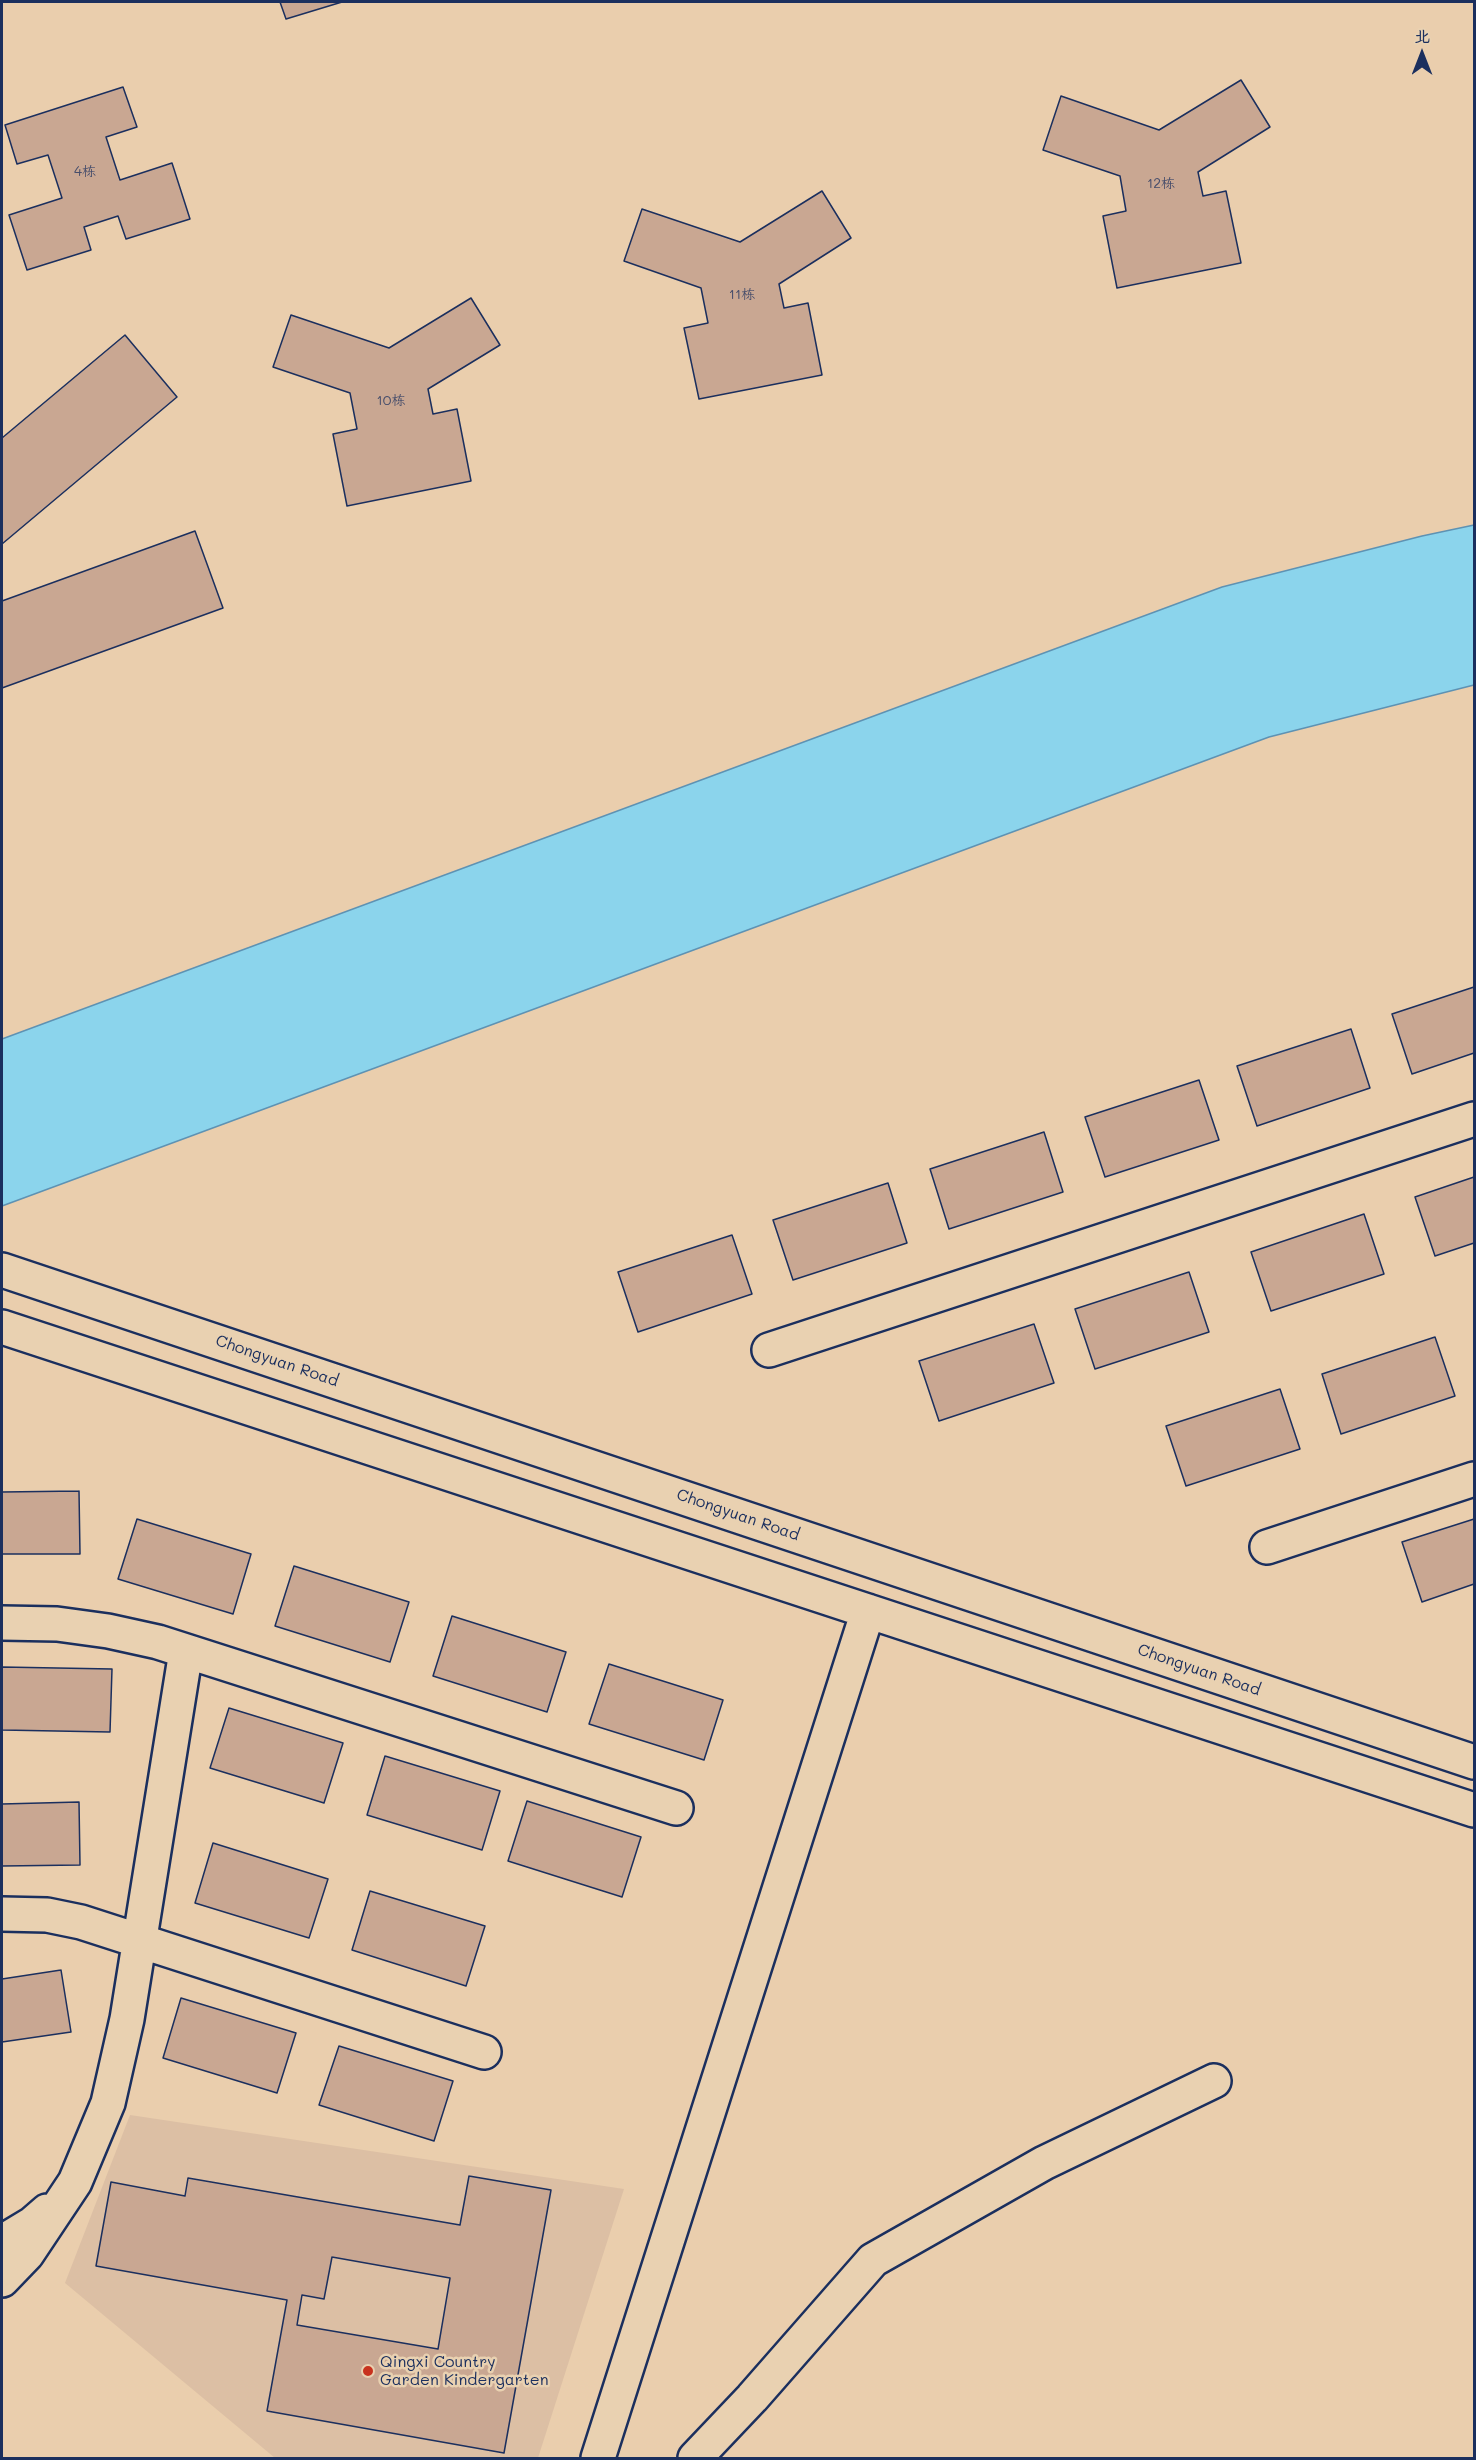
<!DOCTYPE html>
<html>
<head>
<meta charset="utf-8">
<style>
  body { margin:0 }
  #map { position:relative; width:1476px; height:2460px; overflow:hidden; background:#eacead; font-family:Mali,"LXGW WenKai TC",sans-serif }
  canvas { display:block }
  .frame { position:absolute; inset:0; border:3px solid #1b2f5e; pointer-events:none }
  .north { position:absolute; left:1392px; top:24px; width:60px; height:60px; -webkit-text-stroke:4px #e9d1b1; paint-order:stroke; rotate:0deg; font-size:16px; font-weight:700; line-height:24px; text-align:center; color:#1b2f5e }
  .north::after { content:''; display:block; margin:auto; width:21px; height:27px; background:#1b2f5e; clip-path:polygon(50% 0,100% 100%,50% 72%,0 100%) }
</style>
</head>
<body>
<div id="map">
<canvas width="1476" height="2460"></canvas>
<div class="frame"></div>
<div class="north">北</div>
</div>
<script>
const ctx = document.querySelector('canvas').getContext('2d');
ctx.lineJoin = 'round';
function paint(path, color) { ctx.fillStyle = color; ctx.fill(path, 'evenodd'); }
const toPath = rows => new Path2D(rows.map(r => 'M' + r).join(''));
function stroke(path, color, width, dash) { ctx.strokeStyle = color; ctx.lineWidth = width; ctx.lineCap = dash ? 'butt' : 'round'; ctx.setLineDash(dash || []); ctx.stroke(path); }
function drawText(font, color, halo, rows, align = 'center') {
  ctx.font = font + ' Mali,"LXGW WenKai TC",sans-serif'; ctx.lineWidth = 5; ctx.setLineDash([]); ctx.textBaseline = 'middle'; ctx.strokeStyle = halo; ctx.fillStyle = color; for (const [text, x, y, turn = 0] of rows) {
    ctx.save(); ctx.translate(x, y); ctx.rotate((+turn || 0) * Math.PI / 180); ctx.textAlign = isNaN(turn) ? turn : align; if (halo) ctx.strokeText(text, 0, 0); ctx.fillText(text, 0, 0); ctx.restore();
  }
}
const built = toPath([
  [130,2115,624,2189,538,2458,275,2458,65,2283]
]);
const water = toPath([
  [1474,525,1474,685,1269,737,2,1206,2,1039,1222,587,1422,536,1474,525]
]);
const building = toPath([
  [280,2,342,2,286,19,280,2],
  [1241,80,1270,127,1198,172,1203,196,1226,191,1241,263,1117,288,1103,216,1126,211,1120,176,1043,150,1061,96,1159,130,1241,80],
  [123,87,137,127,106,137,120,180,172,163,190,219,126,239,118,216,84,227,91,250,27,270,9,215,62,198,48,155,17,164,5,125,123,87],
  [822,191,851,238,779,284,784,308,808,303,822,375,699,399,684,328,708,323,701,288,624,261,642,209,740,242,822,191],
  [471,298,500,345,428,389,433,414,457,409,471,481,347,506,333,434,357,429,350,393,273,367,291,315,389,348,471,298],
  [125,335,177,397,2,544,2,438,125,335],
  [195,531,223,608,2,688,2,601,195,531],
  [1474,987,1474,1053,1412,1074,1392,1014,1474,987],
  [1351,1029,1370,1088,1257,1126,1237,1066,1351,1029],
  [1199,1080,1219,1140,1105,1177,1085,1117,1199,1080],
  [1044,1132,1063,1192,949,1229,930,1169,1044,1132],
  [1474,1177,1474,1243,1435,1256,1415,1197,1474,1177],
  [888,1183,907,1243,793,1280,773,1220,888,1183],
  [1364,1214,1384,1274,1271,1311,1251,1252,1364,1214],
  [732,1235,752,1294,638,1332,618,1272,732,1235],
  [1189,1272,1209,1332,1095,1369,1075,1309,1189,1272],
  [1034,1324,1054,1383,939,1421,919,1361,1034,1324],
  [1435,1337,1455,1396,1341,1434,1322,1374,1435,1337],
  [1280,1389,1300,1449,1186,1486,1166,1426,1280,1389],
  [79,1491,80,1554,2,1554,2,1492,79,1491],
  [137,1519,251,1554,233,1614,118,1579,137,1519],
  [1474,1519,1474,1584,1422,1602,1402,1542,1474,1519],
  [294,1566,409,1602,390,1662,275,1626,294,1566],
  [452,1616,566,1652,547,1712,433,1676,452,1616],
  [609,1664,723,1700,704,1760,589,1724,609,1664],
  [2,1667,112,1669,110,1732,2,1730,2,1667],
  [229,1708,343,1743,324,1803,210,1768,229,1708],
  [385,1756,500,1791,482,1850,367,1815,385,1756],
  [527,1801,641,1837,622,1897,508,1861,527,1801],
  [79,1802,80,1865,2,1866,2,1804,79,1802],
  [213,1843,328,1879,309,1938,195,1903,213,1843],
  [370,1891,485,1926,466,1986,352,1950,370,1891],
  [61,1970,71,2032,2,2042,2,1979,61,1970],
  [181,1998,296,2033,277,2093,163,2058,181,1998],
  [339,2046,453,2081,434,2141,319,2105,339,2046],
  [469,2176,551,2190,504,2453,267,2411,287,2300,96,2266,111,2182,185,2196,188,2178,460,2225,469,2176],
  [332,2257,450,2278,438,2349,297,2325,302,2295,324,2299,332,2257]
]);
const minor = toPath([
  [2,1270,1474,1762],
  [2,1327,1474,1810],
  [769,1350,1474,1119],
  [1267,1547,1474,1479],
  [2,1623,57,1624,108,1631,158,1642,676,1808],
  [2,1914,47,1915,81,1922,484,2052],
  [2,2242,32,2224,47,2211],
  [2,2280,27,2254,75,2182,108,2103,127,2019,186,1651],
  [598,2458,868,1611],
  [695,2458,752,2398,873,2260,1044,2163,1214,2081]
]);
const markers = [
  [368,2371,6,"#c8321e"]
];
const numberNames = [
  ["4栋",85,172],
  ["12栋",1161,184],
  ["11栋",742,295],
  ["10栋",391,401]
];
const streetNames = [
  ["Chongyuan Road",277,1361,19],
  ["Chongyuan Road",738,1515,19],
  ["Chongyuan Road",1199,1670,19]
];
const poiNames = [
  ["Qingxi Country",380,2362],
  ["Garden Kindergarten",380,2380]
];
paint(built, '#dcbfa4');
paint(water, '#8bd4ec');
stroke(water, '#5e92b3', 1.5);
paint(building, '#c9a792');
stroke(building, '#1b2f5e', 1.5);
stroke(minor, '#1b2f5e', 38);
stroke(minor, '#e9d1b1', 33);
for (const [x, y, r, color] of markers) { const dot = new Path2D(); dot.arc(x, y, r, 0, 2 * Math.PI); ctx.fillStyle = color; ctx.fill(dot); stroke(dot, '#e9d1b1', 2); }
drawText('14px', '#464d6b', null, numberNames);
drawText('16px', '#1b2f5e', '#e9d1b1', streetNames);
drawText('16px', '#1b2f5e', '#e9d1b1', poiNames, 'left');
</script>
</body>
</html>
